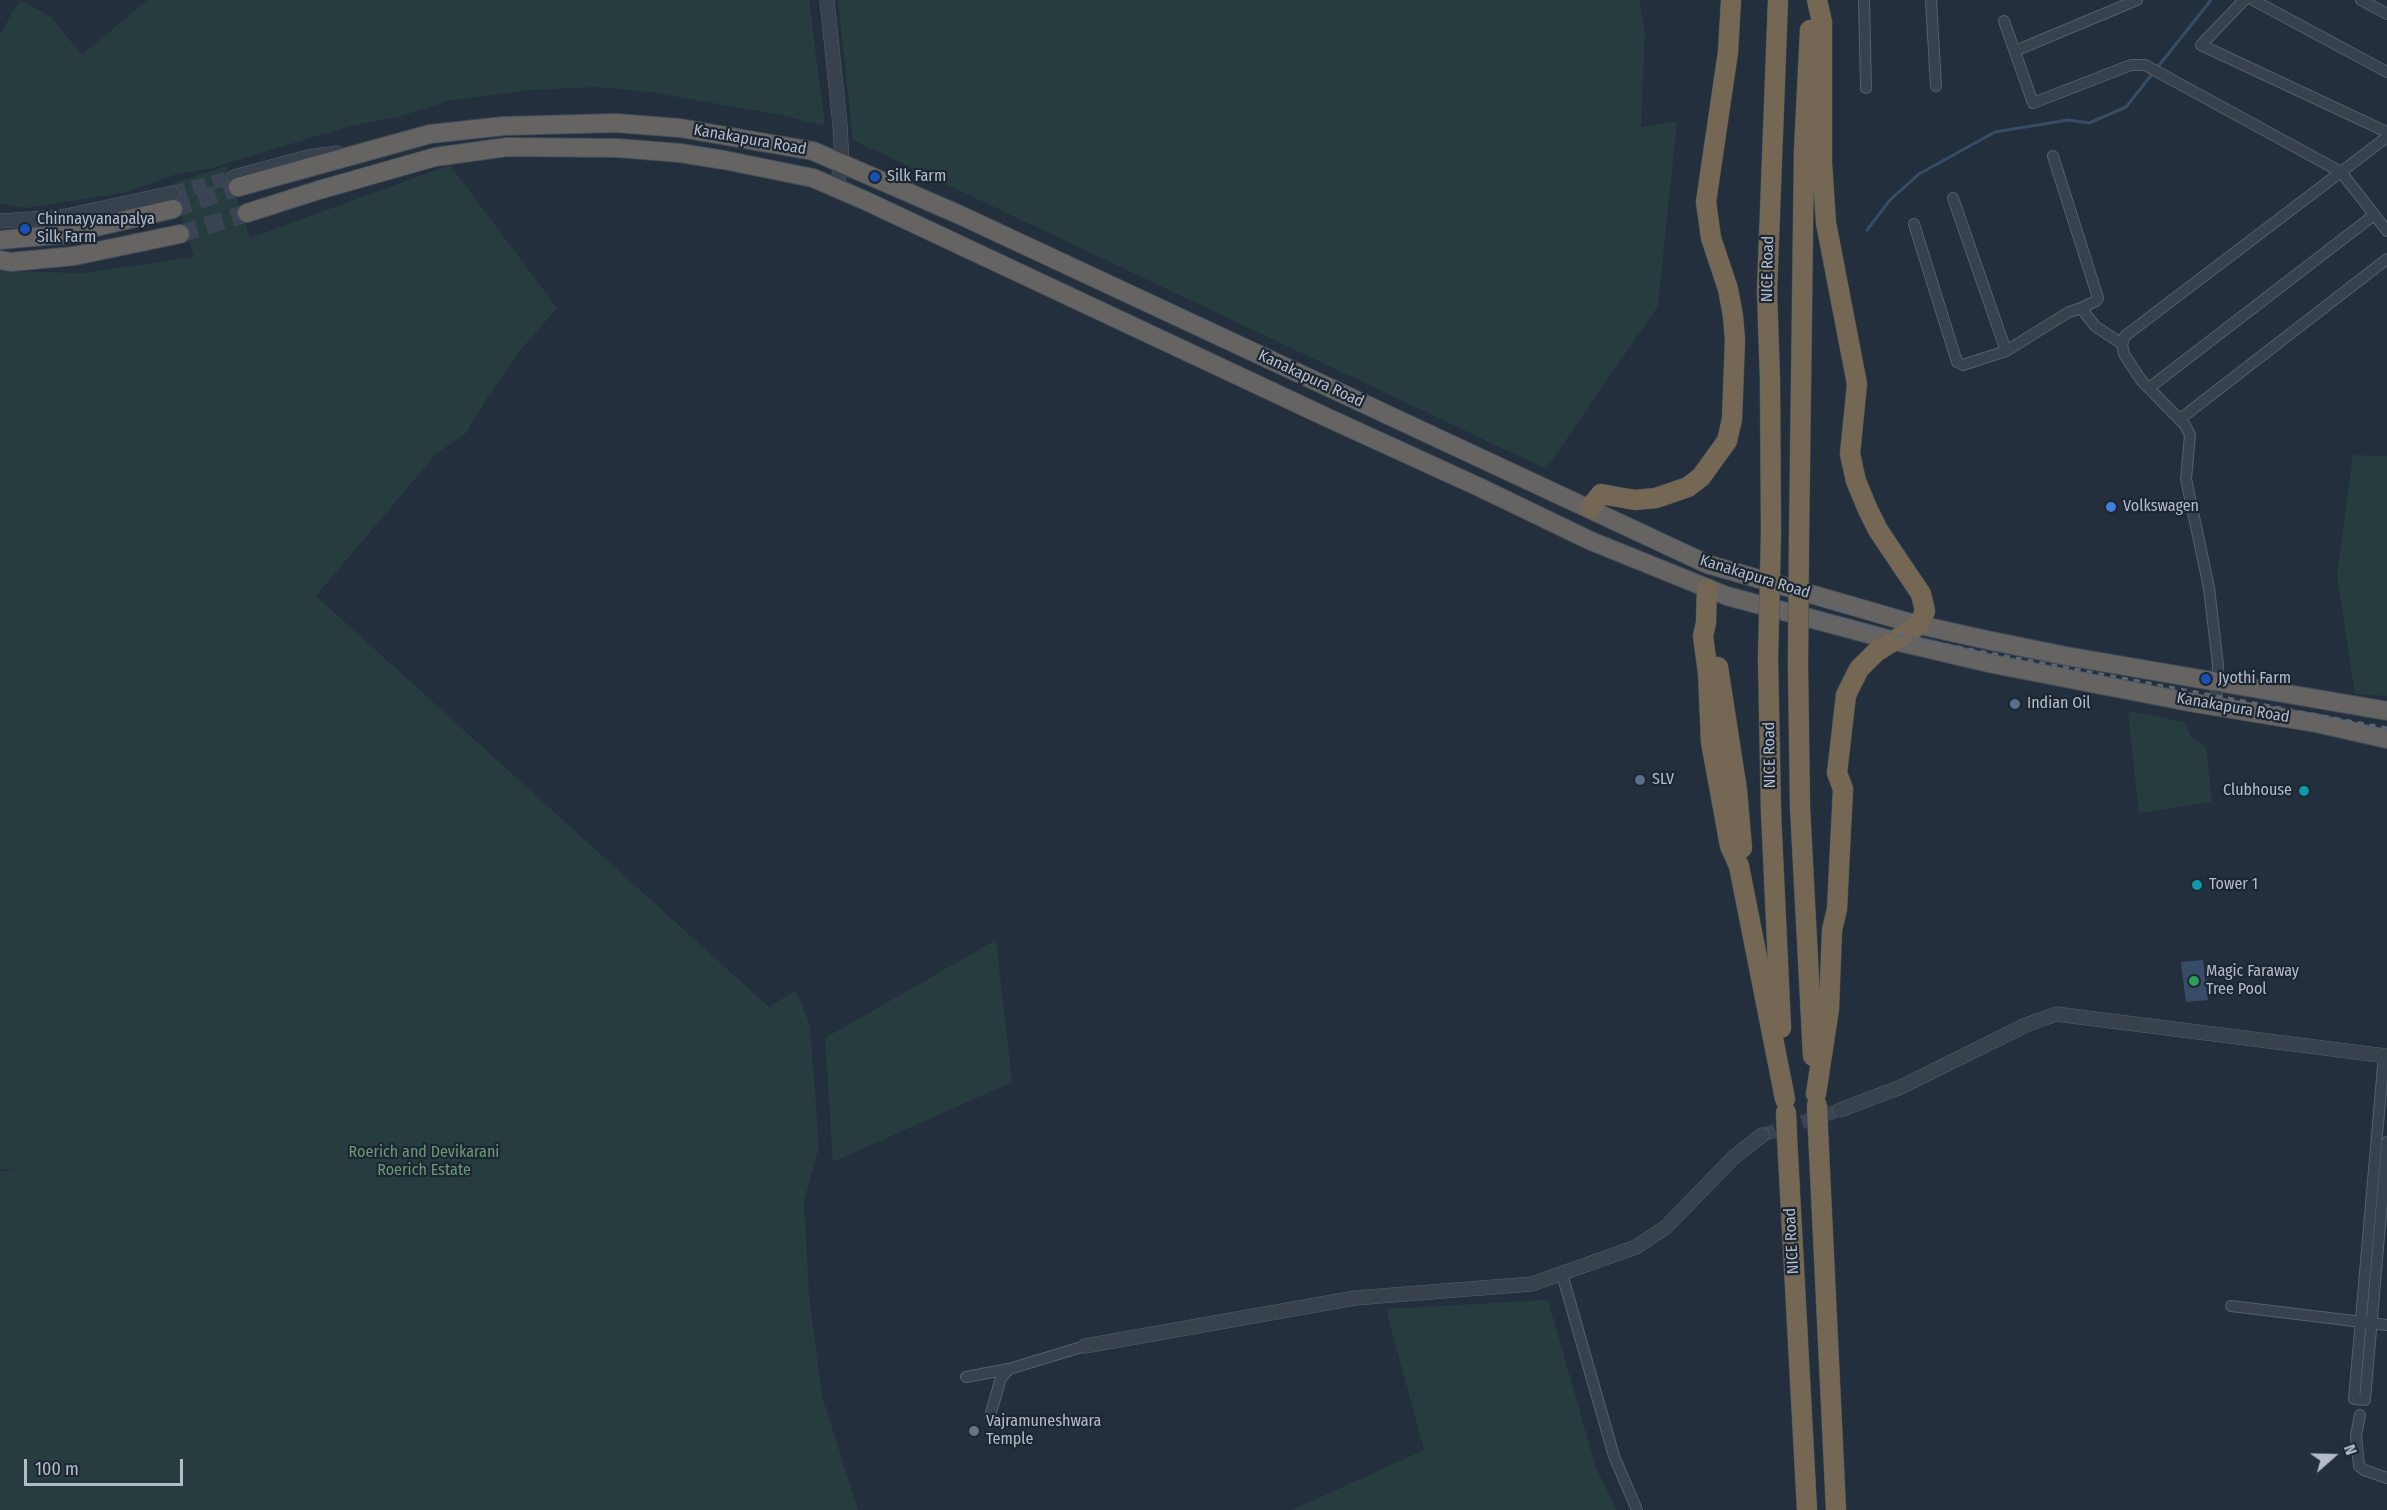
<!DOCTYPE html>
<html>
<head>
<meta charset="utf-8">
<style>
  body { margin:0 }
  #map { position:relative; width:2387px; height:1510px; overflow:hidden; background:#242f3e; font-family:"Fira Sans Condensed",sans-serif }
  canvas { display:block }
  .north { position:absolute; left:2303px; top:1426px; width:60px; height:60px; -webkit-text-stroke:4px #1d2633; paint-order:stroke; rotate:70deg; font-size:16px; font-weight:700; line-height:24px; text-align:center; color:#b4bcc9 }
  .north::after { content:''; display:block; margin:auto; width:21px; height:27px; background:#b4bcc9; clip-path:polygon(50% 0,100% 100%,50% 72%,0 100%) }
  .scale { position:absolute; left:24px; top:1459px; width:159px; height:27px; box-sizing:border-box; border:3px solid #b4bcc9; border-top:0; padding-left:8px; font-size:18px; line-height:21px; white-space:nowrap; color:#b4bcc9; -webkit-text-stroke:4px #1d2633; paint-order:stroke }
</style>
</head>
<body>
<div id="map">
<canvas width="2387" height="1510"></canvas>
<div class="north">N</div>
<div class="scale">100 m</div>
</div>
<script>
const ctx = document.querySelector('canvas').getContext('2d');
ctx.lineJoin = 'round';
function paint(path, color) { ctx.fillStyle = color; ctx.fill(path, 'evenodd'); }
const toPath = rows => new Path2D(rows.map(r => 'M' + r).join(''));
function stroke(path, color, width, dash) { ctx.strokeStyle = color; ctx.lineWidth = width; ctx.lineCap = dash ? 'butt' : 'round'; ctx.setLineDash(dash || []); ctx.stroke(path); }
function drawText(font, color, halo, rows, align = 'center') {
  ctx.font = font + ' "Fira Sans Condensed",sans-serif'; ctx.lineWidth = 4.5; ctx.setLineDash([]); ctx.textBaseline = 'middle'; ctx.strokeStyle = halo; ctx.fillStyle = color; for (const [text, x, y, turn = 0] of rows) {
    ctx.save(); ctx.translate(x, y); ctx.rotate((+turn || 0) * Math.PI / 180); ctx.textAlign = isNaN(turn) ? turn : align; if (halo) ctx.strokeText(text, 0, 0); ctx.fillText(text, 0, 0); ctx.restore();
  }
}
const green = toPath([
  [20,0,51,17,82,55,147,0,809,0,825,126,777,114,649,92,597,87,528,90,448,101,398,117,350,126,208,169,174,175,124,193,25,208,0,204,0,34],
  [838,0,1639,0,1645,31,1641,127,1677,121,1658,306,1546,469,853,140],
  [450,165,557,308,518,353,485,401,466,433,436,454,316,596,769,1007,796,990,810,1025,819,1148,804,1201,809,1296,822,1396,858,1510,0,1510,0,1171,21,1169,0,1169,0,271,83,273,194,257,171,184,227,166,250,238],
  [2353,455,2387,456,2387,696,2355,694,2337,575],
  [2128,711,2184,722,2191,736,2206,747,2212,802,2139,813],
  [996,940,1012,1082,833,1162,825,1038],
  [1548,1300,1596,1468,1617,1510,1292,1510,1424,1450,1386,1309]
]);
const water = toPath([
  [2203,960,2208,1000,2186,1002,2181,962]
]);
const stream = toPath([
  [1867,230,1890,200,1919,174,1995,132,2068,120,2089,123,2126,107,2211,0]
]);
const tertiaryTunnel = toPath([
  [172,193,234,177],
  [1762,1135,1840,1110]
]);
const trunkTunnel = toPath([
  [173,209,238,187],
  [180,234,247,213]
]);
const minor = toPath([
  [1864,0,1866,88],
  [1931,0,1936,86],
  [2244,0,2201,45,2387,132],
  [2253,0,2387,72],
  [2361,0,2387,14],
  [2004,21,2033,103,2131,65,2145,65,2341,172,2387,231],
  [2015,51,2137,0],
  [2053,156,2098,298,2096,301,2081,308],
  [1953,198,2006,351],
  [1914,224,1957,362,1963,365,2006,351,2069,312,2081,308,2095,326,2122,344],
  [2149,388,2374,215],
  [2180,419,2387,259],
  [2216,706,2218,665,2209,588,2186,479,2190,435,2185,425,2141,380,2124,354,2122,344,2125,336,2387,137],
  [2384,1055,2354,1399,2365,1400,2387,1142],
  [1562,1274,1614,1456,1637,1510],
  [2231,1306,2387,1325],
  [966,1377,1008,1369],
  [2360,1415,2356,1435,2359,1466,2364,1470,2387,1478],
  [990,1416,1001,1378,1009,1369,1085,1346]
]);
const tertiary = toPath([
  [827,0,840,125,842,164,836,188],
  [234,177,308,157,337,153],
  [0,221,62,217,172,193],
  [1840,1110,1901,1087,2026,1025,2056,1014,2387,1056],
  [1085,1346,1355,1298,1532,1284,1636,1247,1666,1227,1733,1158,1762,1135]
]);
const trunk = toPath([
  [238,187,430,134,504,126,616,123,680,128,813,151,960,215,1707,564,1911,623,1987,640,2066,656,2387,711],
  [247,213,319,190,435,157,507,147,618,148,680,153,724,160,813,178,864,200,1326,417,1479,487,1591,541,1727,596,1895,641,1993,664,2189,702,2316,723,2387,739],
  [0,240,66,234,173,209],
  [0,260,11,262,74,256,180,234]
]);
const motorway = toPath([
  [1590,508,1601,494,1635,500,1656,498,1688,487,1701,477,1727,441,1732,419,1735,340,1733,316,1728,289,1711,238,1706,202,1728,52,1731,0],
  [1771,534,1770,381,1767,291,1778,0],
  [1799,540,1804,151,1810,30],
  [1707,589,1706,623,1703,636,1708,673,1711,742,1730,846,1739,866,1785,1099],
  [1768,658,1771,812,1781,1028],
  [1798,666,1800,807,1813,1056],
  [1718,667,1737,790,1742,848],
  [1816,1094,1829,1009,1832,930,1837,909,1843,789,1837,773,1846,695,1859,669,1876,652,1919,625,1925,611,1921,594,1878,530,1868,510,1856,481,1850,454,1857,384,1826,223,1822,163,1822,22,1817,0],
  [1818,1130,1836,1510],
  [1787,1137,1807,1510]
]);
const rail = toPath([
  [1819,604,1852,614],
  [1817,613,1905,637,2387,728]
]);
const motorwayBridge = toPath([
  [1768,658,1771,534],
  [1798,666,1799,540],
  [1817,1105,1818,1130],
  [1786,1112,1787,1137]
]);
const markers = [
  [875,177,6,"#1a4fb4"],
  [25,229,6,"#1a4fb4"],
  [2111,507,6,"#3f7fe0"],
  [2206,679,6,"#1a4fb4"],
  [2015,704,6,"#5c6f8a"],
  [1640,780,6,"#5c6f8a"],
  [2304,791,6,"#0f9aa8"],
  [2197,885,6,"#0f9aa8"],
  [2194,981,6,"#2e9e5b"],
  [974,1431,6,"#6b7280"]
];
const streetNames = [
  ["Kanakapura Road",750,140,10],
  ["NICE Road",1768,269,-89],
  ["Kanakapura Road",1311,379,25],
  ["Kanakapura Road",1755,577,17],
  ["Kanakapura Road",2233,708,10],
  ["NICE Road",1770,755,-91],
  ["NICE Road",1792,1241,-93]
];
const poiNames = [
  ["Silk Farm",887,177],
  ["Chinnayyanapalya",37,220],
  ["Silk Farm",37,238],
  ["Volkswagen",2123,507],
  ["Jyothi Farm",2218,679],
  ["Indian Oil",2027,704],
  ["SLV",1652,780],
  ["Clubhouse",2292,791,"right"],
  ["Tower 1",2209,885],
  ["Magic Faraway",2206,972],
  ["Tree Pool",2206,990],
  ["Vajramuneshwara",986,1422],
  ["Temple",986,1440]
];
const parkNames = [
  ["Roerich and Devikarani",424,1153],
  ["Roerich Estate",424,1171]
];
paint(green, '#263c3f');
paint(water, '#394c67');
stroke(stream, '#394c67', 3);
stroke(tertiaryTunnel, '#3a4453', 14, [14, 7]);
stroke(trunkTunnel, '#3a4453', 18, [18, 9]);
stroke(minor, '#565f6c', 12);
stroke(tertiary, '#565f6c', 15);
stroke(trunk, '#434c59', 20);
stroke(motorway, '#434c59', 21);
stroke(minor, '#38414e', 10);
stroke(tertiary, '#38414e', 14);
stroke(trunk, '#656462', 18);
stroke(motorway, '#746855', 20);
stroke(rail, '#5a6575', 3, [6, 6]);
stroke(motorwayBridge, '#434c59', 21, []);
stroke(motorwayBridge, '#746855', 20);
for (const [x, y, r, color] of markers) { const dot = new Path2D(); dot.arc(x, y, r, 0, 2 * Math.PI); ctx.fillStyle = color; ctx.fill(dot); stroke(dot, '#1d2633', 2); }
drawText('16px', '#b4bcc9', '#1d2633', streetNames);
drawText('16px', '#b4bcc9', '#1d2633', poiNames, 'left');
drawText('16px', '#6b9a76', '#1d2633', parkNames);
</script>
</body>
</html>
